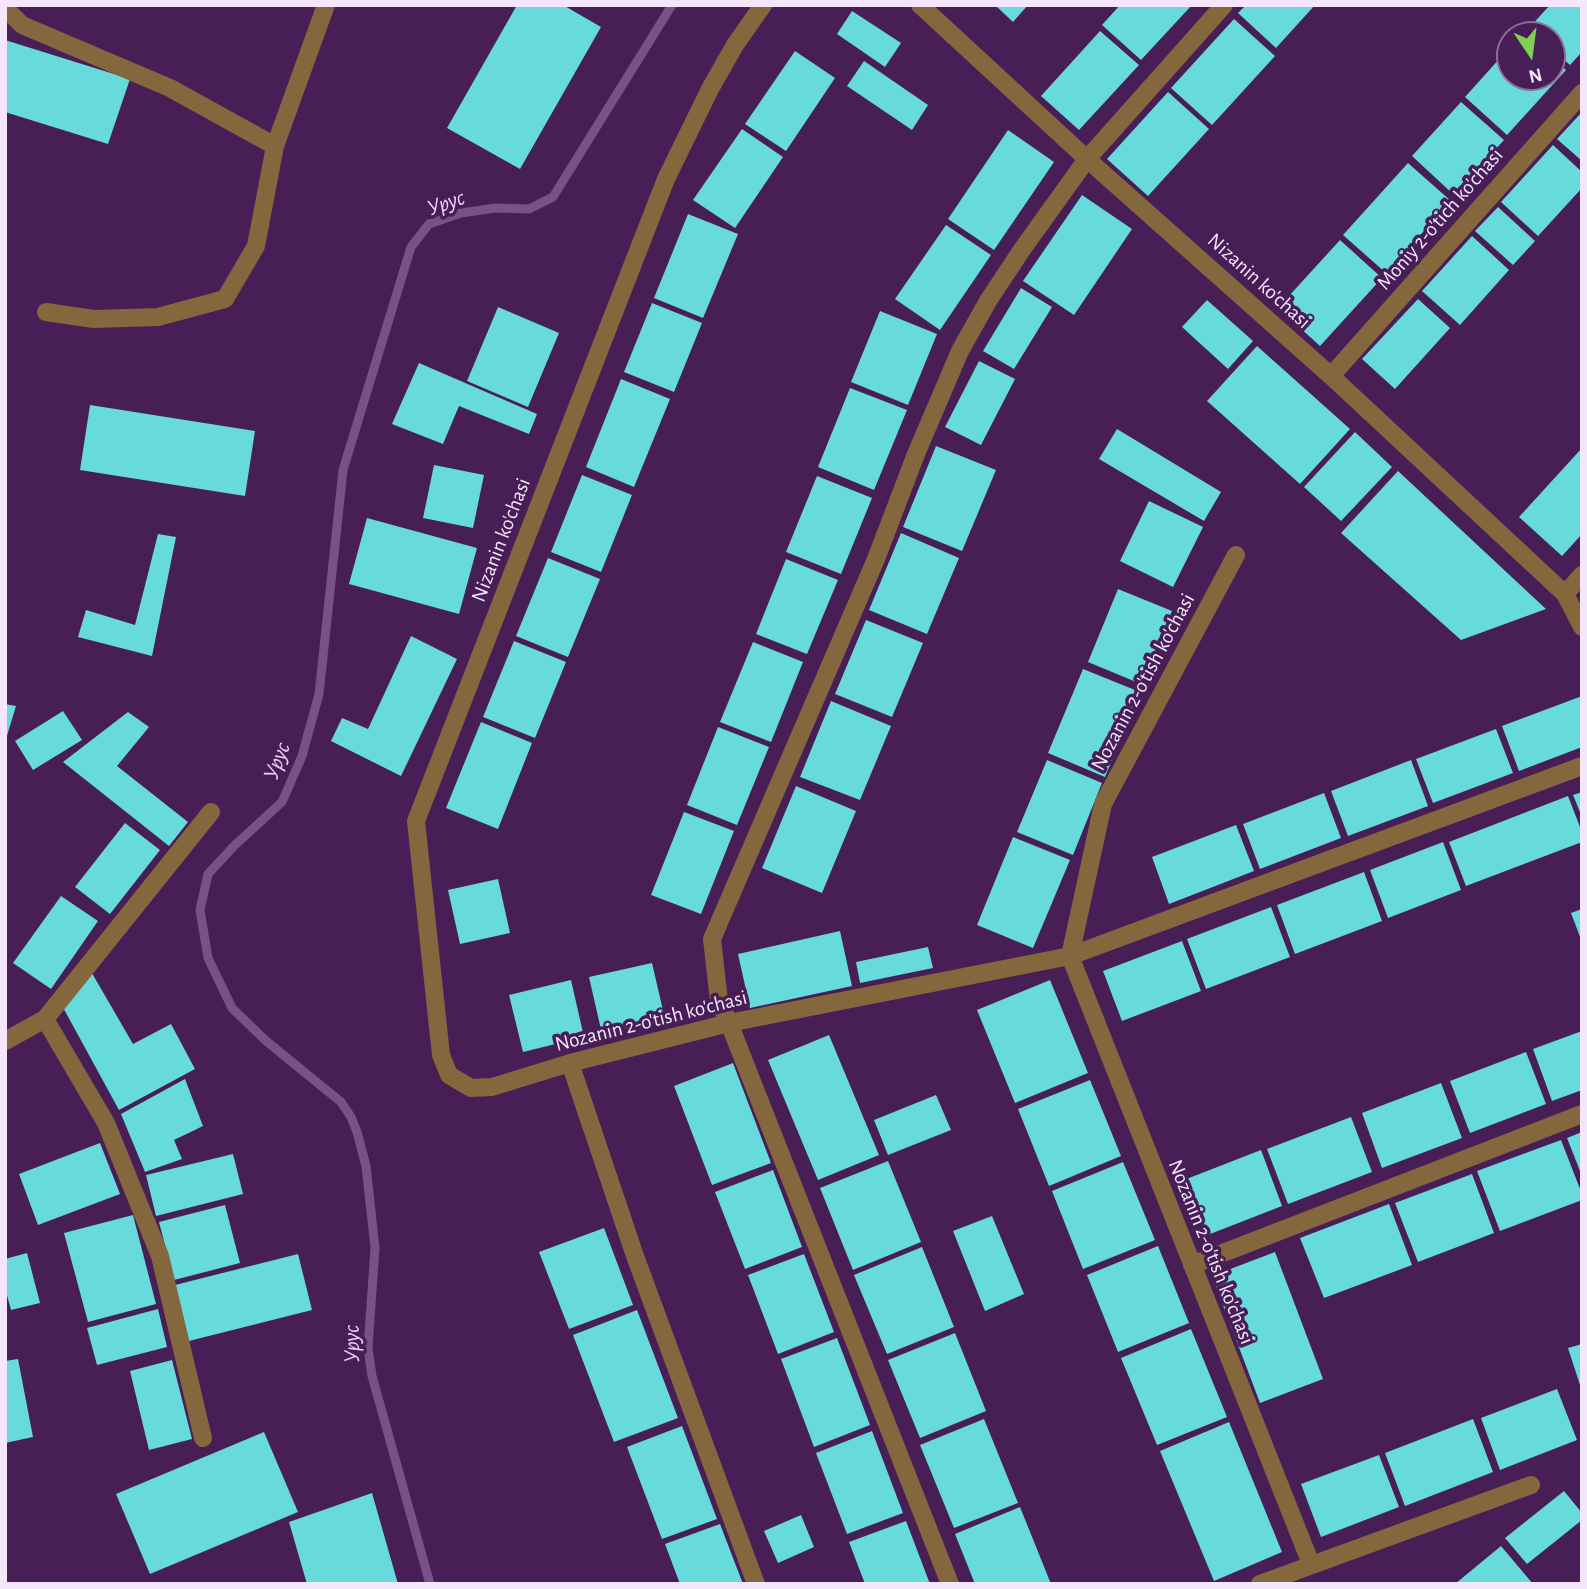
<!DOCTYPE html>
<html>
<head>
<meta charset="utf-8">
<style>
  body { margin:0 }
  #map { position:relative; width:1587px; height:1589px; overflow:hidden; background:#481e57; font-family:"Alegreya Sans",sans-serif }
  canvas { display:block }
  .frame { position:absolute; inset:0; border:7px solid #f5e6fb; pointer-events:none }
  .north { position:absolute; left:1496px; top:21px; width:70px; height:70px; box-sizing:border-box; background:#481e57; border:2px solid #8d6e99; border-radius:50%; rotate:167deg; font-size:19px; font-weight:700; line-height:28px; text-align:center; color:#f5e6fb }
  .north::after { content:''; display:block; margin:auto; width:24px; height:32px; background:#7fd052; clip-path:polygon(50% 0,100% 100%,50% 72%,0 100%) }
</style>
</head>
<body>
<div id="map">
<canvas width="1587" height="1589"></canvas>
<div class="frame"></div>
<div class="north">N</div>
</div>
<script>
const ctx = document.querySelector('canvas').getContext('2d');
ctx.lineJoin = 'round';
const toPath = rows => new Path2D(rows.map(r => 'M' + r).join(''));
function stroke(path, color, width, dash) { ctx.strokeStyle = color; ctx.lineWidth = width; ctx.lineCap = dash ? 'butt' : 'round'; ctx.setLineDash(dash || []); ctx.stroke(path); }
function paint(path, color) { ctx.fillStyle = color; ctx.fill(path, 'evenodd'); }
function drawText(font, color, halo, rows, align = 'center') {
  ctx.font = font + ' "Alegreya Sans",sans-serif'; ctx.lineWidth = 7; ctx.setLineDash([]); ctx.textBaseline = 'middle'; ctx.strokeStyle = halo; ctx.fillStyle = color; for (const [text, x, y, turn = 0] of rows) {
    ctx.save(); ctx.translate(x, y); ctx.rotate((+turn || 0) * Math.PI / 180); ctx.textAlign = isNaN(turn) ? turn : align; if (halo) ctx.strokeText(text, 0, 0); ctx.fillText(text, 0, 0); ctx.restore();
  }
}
const stream = toPath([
  [430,1584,372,1376,368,1348,375,1248,366,1166,357,1132,351,1117,341,1102,265,1040,232,1008,208,958,200,910,208,874,234,846,282,802,302,756,319,694,343,470,411,247,429,224,461,213,495,208,529,209,553,197,672,5]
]);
const building = toPath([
  [517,5,563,5,601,27,520,169,447,128],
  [995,5,1028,5,1013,22],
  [1120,5,1192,5,1141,60,1102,25],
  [1246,5,1315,5,1276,48,1238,13],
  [1550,5,1582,5,1582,52,1570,65,1552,49,1552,35,1536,35,1529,28],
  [852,11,901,43,885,67,837,34],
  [1234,19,1275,56,1212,125,1171,88],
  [1100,31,1139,65,1079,130,1041,96],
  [5,40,130,79,108,144,5,112],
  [1510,47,1510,77,1552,77,1552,57,1566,70,1507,135,1465,97],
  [795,51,835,78,786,151,745,124],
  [864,61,928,105,912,130,847,86],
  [1168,92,1209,129,1148,196,1107,159],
  [1461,102,1504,140,1454,195,1412,156],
  [1582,112,1582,161,1557,139],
  [742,129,783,157,735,228,693,200],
  [1008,130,1054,162,994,250,948,219],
  [1553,145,1582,172,1582,188,1538,236,1501,202],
  [1408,163,1451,201,1386,273,1343,235],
  [1082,195,1132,229,1074,315,1023,281],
  [1498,207,1535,241,1513,265,1475,231],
  [688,214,738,234,703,318,654,298],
  [946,225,991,255,940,330,895,299],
  [1472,236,1509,270,1460,325,1422,291],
  [1340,240,1382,278,1320,346,1278,308],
  [1021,288,1052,307,1014,369,983,351],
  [1418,299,1450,328,1395,389,1362,359],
  [1207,300,1253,341,1228,369,1182,327],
  [652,303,702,323,674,392,624,372],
  [498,307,559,333,528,407,467,381],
  [880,311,937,334,908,405,851,382],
  [1257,346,1350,429,1300,484,1207,401],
  [979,361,1015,379,981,445,945,427],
  [419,363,537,414,529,434,459,406,443,444,392,424],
  [621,379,670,399,634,487,586,467],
  [850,388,907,410,874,490,818,467],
  [90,405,255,431,245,496,80,470],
  [1117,429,1221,492,1204,521,1099,459],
  [1355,432,1392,467,1341,521,1304,487],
  [936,446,996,470,962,551,903,527],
  [1582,448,1582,534,1562,556,1519,517],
  [434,465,484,475,473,528,423,518],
  [1398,471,1546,609,1461,640,1341,533],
  [582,475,632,495,601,572,551,552],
  [817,476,872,498,841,574,786,552],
  [1149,501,1203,527,1173,587,1120,561],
  [367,518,477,548,459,614,349,584],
  [901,533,959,558,927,634,869,610],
  [158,534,176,537,152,656,78,637,86,610,135,625],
  [548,558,600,579,568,657,516,636],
  [786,559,838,580,807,654,756,634],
  [1118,589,1172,611,1141,684,1088,662],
  [866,620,923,643,892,717,835,694],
  [411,636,457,659,401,776,331,741,342,718,368,729],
  [514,641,566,662,535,738,483,717],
  [753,642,803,662,771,742,720,722],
  [1083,669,1140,692,1105,777,1048,753],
  [1582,696,1582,747,1519,771,1502,726],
  [831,701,891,726,860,800,800,777],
  [5,704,16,706,6,739,5,739],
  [63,711,82,740,33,770,15,741],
  [128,712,149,727,117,766,188,822,169,846,63,762],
  [481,722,532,743,498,829,446,808],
  [718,727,769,747,737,825,687,805],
  [1496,729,1513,773,1433,803,1416,759],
  [1047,760,1102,783,1073,855,1017,832],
  [1411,760,1428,806,1348,836,1331,791],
  [796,786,856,811,822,893,762,868],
  [1582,792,1582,817,1573,795],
  [1324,793,1341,838,1260,869,1243,824],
  [1568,796,1582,832,1582,842,1466,886,1449,842],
  [684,812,734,831,701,914,651,895],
  [125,823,160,850,110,914,75,887],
  [1236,825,1254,871,1169,904,1152,857],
  [1013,837,1070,860,1033,948,977,925],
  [1443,842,1461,890,1388,918,1370,870],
  [1364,872,1382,921,1295,954,1277,905],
  [498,879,510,933,460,944,448,890],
  [61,896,98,921,51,989,13,963],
  [1271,907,1290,957,1206,989,1187,939],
  [1582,909,1582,942,1571,913],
  [840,931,852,986,750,1008,738,954],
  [1182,941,1201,991,1122,1021,1103,971],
  [928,947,933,968,860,983,856,962],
  [652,963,665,1019,602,1034,589,977],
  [89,968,133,1044,171,1024,195,1069,119,1110,60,1002],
  [571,980,584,1037,523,1052,509,995],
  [1050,980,1088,1073,1015,1103,977,1010],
  [1582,1031,1582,1090,1552,1101,1533,1049],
  [829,1035,879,1155,818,1180,768,1060],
  [1526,1052,1546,1104,1470,1133,1450,1081],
  [733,1063,771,1163,712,1185,674,1086],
  [185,1079,203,1126,174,1140,182,1159,145,1172,121,1114],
  [1090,1080,1121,1156,1049,1186,1018,1109],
  [1441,1083,1462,1138,1382,1168,1362,1113],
  [936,1095,951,1130,888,1155,874,1120],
  [1351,1117,1372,1172,1288,1204,1267,1149],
  [1582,1132,1582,1176,1567,1138],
  [1561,1140,1582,1194,1582,1200,1500,1231,1477,1171],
  [100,1143,120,1194,38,1225,19,1174],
  [1261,1150,1282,1206,1205,1236,1184,1180],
  [233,1154,243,1194,156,1216,146,1175],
  [888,1161,921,1242,853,1270,820,1188],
  [1123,1162,1155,1240,1083,1269,1052,1191],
  [773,1170,802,1247,745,1269,715,1192],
  [1472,1174,1494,1233,1418,1262,1395,1203],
  [1389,1204,1412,1265,1324,1298,1300,1238],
  [225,1205,240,1263,174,1280,159,1222],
  [133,1215,156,1304,88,1322,64,1233],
  [992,1216,1024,1294,985,1311,953,1231],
  [604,1228,633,1305,569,1329,539,1252],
  [1158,1246,1189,1323,1118,1352,1087,1275],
  [922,1247,954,1327,887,1354,854,1275],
  [1275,1252,1323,1379,1260,1403,1212,1276],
  [27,1253,40,1303,11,1310,5,1288,5,1259],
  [298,1254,312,1310,189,1341,175,1285],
  [804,1254,834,1332,778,1354,748,1275],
  [158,1309,167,1347,97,1365,87,1328],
  [637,1310,678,1418,614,1442,573,1335],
  [1191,1329,1227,1417,1157,1445,1121,1358],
  [955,1333,986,1411,920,1438,888,1360],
  [837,1338,870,1425,814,1447,781,1359],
  [1582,1344,1582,1388,1581,1388,1568,1348],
  [18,1359,33,1437,5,1443,5,1361],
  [172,1360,192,1439,149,1450,130,1371],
  [1557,1389,1577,1440,1500,1470,1481,1418],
  [984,1419,1018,1503,954,1528,920,1445],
  [1473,1419,1493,1472,1405,1506,1385,1453],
  [1229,1422,1282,1552,1214,1581,1160,1451],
  [682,1426,717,1519,662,1539,627,1447],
  [872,1431,903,1513,847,1534,816,1453],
  [264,1432,298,1512,150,1574,116,1494],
  [1379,1455,1399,1507,1321,1537,1301,1484],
  [1564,1491,1582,1513,1582,1520,1527,1564,1505,1538],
  [372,1493,398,1584,307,1584,289,1522],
  [1020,1507,1051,1584,975,1584,955,1534],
  [801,1515,814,1547,778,1563,764,1531],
  [906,1521,930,1584,865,1584,849,1542],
  [720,1524,743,1584,680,1584,665,1544],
  [1501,1546,1533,1584,1455,1584]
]);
const minor = toPath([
  [763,5,735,45,710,89,666,179,416,821,441,1055,449,1075,471,1088,492,1087,570,1063,729,1023,1070,956,1582,766],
  [920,5,1087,159,1331,376,1565,594,1582,627],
  [5,8,22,25,170,88,275,146],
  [46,312,94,319,158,317,225,299,256,246,275,146,326,5],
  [1331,376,1582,93],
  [1236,555,1103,804,1070,956,1311,1564],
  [1565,594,1582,575],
  [45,1019,106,1123,160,1256,203,1438],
  [5,1041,45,1019,211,812],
  [570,1063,635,1256,756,1584],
  [1192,1265,1582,1114],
  [950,1584,729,1023,719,1001,712,939,876,559,916,454,960,351,988,301,1021,251,1087,159,1224,5],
  [1260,1584,1531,1485]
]);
const streetNames = [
  ["Moniy 2-o'tich ko'chasi",1440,219,-49],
  ["Nizanin ko'chasi",1259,281,42],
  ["Nizanin ko'chasi",501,540,-69],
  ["Nozanin 2-o'tish ko'chasi",1143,682,-62],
  ["Nozanin 2-o'tish ko'chasi",651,1021,-14],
  ["Nozanin 2-o'tish ko'chasi",1211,1252,68]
];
const waterNames = [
  ["Урус",446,203,-19],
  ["Урус",277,761,-69],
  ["Урус",352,1344,-91]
];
stroke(stream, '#785188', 9);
paint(building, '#67dadb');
stroke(minor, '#84673c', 18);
drawText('21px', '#f5e6fb', '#481e57', streetNames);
drawText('italic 23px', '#ebd4f5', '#481e57', waterNames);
</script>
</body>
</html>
